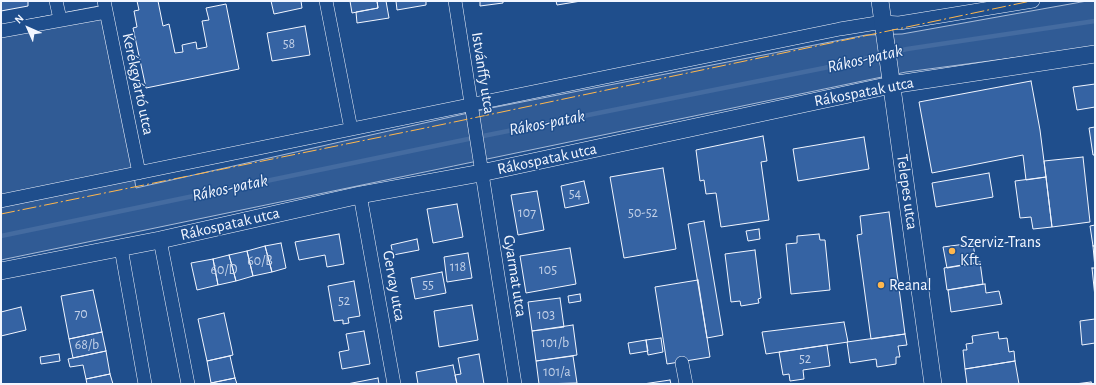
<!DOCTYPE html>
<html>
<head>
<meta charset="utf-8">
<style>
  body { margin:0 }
  #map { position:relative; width:1096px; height:385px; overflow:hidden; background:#1f4e8c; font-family:"Alegreya Sans",sans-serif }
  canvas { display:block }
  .frame { position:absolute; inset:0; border:2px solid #f2f6ff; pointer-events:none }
  .north { position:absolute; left:8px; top:8px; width:40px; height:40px; -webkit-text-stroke:3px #1f4e8c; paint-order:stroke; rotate:315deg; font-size:11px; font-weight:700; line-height:16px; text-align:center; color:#f2f6ff }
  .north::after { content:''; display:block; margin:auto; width:14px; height:18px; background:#f2f6ff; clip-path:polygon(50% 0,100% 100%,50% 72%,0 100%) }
</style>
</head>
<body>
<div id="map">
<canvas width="1096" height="385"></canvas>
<div class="frame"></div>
<div class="north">N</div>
</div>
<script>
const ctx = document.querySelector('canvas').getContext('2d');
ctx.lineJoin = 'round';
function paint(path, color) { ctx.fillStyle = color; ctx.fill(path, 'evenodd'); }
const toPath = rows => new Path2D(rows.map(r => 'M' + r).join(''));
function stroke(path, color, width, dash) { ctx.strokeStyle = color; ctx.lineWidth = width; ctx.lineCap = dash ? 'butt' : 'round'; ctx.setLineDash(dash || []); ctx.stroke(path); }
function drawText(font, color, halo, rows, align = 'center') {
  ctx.font = font + ' "Alegreya Sans",sans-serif'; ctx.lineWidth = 3; ctx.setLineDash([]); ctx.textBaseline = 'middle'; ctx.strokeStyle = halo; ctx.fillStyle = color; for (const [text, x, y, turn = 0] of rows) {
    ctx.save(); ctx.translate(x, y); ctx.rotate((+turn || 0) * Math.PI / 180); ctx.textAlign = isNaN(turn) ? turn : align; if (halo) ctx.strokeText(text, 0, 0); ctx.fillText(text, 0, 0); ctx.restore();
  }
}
const built = toPath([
  [1087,1,1095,1,1095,47,906,72,1,260,1,25,104,5,136,188,486,109,866,35,902,34,1087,1]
]);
const stream = toPath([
  [1,236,478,137,824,68,907,49,1095,21]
]);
const building = toPath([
  [1,1,28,1,28,6,1,11,1,1],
  [137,1,158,1,163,26,169,24,175,53,183,52,182,45,196,42,197,49,207,47,202,21,209,20,206,8,226,4,239,69,146,88,133,28,137,27,134,11,139,10,137,1],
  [271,1,301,1,302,8,274,14,271,1],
  [350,1,377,1,378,8,352,13,350,1],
  [377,1,386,1,389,18,357,23,356,12,378,8,377,1],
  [396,1,426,1,426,5,397,10,396,1],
  [480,1,503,1,503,3,480,6,480,1],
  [556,1,581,1,557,5,556,1],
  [305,26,310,55,272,61,267,33,305,26],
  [1031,81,1040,130,1046,177,1026,180,1023,155,932,173,919,102,1031,81],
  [1095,84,1095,107,1077,110,1073,87,1095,84],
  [1095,127,1095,155,1093,155,1089,128,1095,127],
  [763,136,767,161,761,162,769,220,721,227,716,193,706,194,704,180,700,181,696,150,763,136],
  [864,137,869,169,798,181,793,149,864,137],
  [1083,157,1090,222,1052,227,1044,161,1083,157],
  [663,168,676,249,624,258,610,177,663,168],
  [989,173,993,197,936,207,932,183,989,173],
  [1046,177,1052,227,1033,229,1031,217,1020,218,1015,181,1046,177],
  [584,181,589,203,565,208,561,186,584,181],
  [537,191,544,230,518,235,511,195,537,191],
  [457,204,463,237,433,243,427,209,457,204],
  [889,212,905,334,871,339,857,235,862,234,860,216,889,212],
  [704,221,723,335,707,338,688,224,704,221],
  [1095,225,1095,246,1093,246,1090,226,1095,225],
  [759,229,760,239,748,241,746,231,759,229],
  [339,234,344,264,327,267,325,255,299,260,295,242,339,234],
  [819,234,820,240,825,240,830,290,791,294,786,244,797,243,797,236,819,234],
  [417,239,419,250,393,255,391,245,417,239],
  [281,243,286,268,272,272,265,246,281,243],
  [973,243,976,263,947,268,943,247,973,243],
  [265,246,272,272,253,276,247,251,265,246],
  [1093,246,1095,246,1095,268,1093,246],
  [570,248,576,284,526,293,520,256,570,248],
  [755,250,761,298,758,299,759,303,741,306,740,301,731,302,725,254,755,250],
  [247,251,253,276,236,281,229,255,247,251],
  [468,253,472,278,447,282,444,257,468,253],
  [229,255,236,281,218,285,213,259,229,255],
  [213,259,218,285,197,290,191,263,213,259],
  [980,262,983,284,947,290,944,268,980,262],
  [1092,268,1095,268,1095,297,1092,268],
  [442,272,446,293,415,299,411,278,442,272],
  [698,280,710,357,667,364,655,287,698,280],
  [354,281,360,316,348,318,349,323,343,324,343,320,334,321,328,286,354,281],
  [985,284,986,293,999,291,1002,304,951,312,948,290,985,284],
  [93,290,102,332,69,339,61,296,93,290],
  [580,294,581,301,569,303,568,296,580,294],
  [560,298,564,327,532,331,528,302,560,298],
  [472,305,478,340,439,347,434,311,472,305],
  [21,307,26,330,1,336,1,312,21,307],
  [224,313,233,355,207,361,198,319,224,313],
  [1095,319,1095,343,1082,345,1080,321,1095,319],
  [844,322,848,342,766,354,762,332,844,322],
  [573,325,577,355,536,361,532,331,573,325],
  [364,331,370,364,342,369,339,352,349,350,346,334,364,331],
  [102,332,106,351,73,358,69,339,102,332],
  [998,332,999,339,1007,338,1009,352,1014,351,1015,361,965,369,963,350,967,350,966,344,973,343,972,336,998,332],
  [905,334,907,345,898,346,900,357,896,357,896,364,877,367,876,359,850,363,847,342,905,334],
  [661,338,663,352,648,355,646,340,661,338],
  [646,340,648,351,630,354,628,343,646,340],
  [827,345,830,366,803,370,804,379,790,381,789,374,783,375,779,352,827,345],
  [106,351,110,374,86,379,83,365,70,367,68,359,106,351],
  [59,354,60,361,41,364,40,357,59,354],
  [479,354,484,384,457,384,455,375,461,374,458,358,479,354],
  [230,356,235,378,211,383,207,361,230,356],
  [573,356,577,383,539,384,536,361,573,356],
  [1015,361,1019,384,967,384,965,369,1015,361],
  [453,365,457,384,418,384,416,372,453,365],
  [110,374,113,384,87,384,86,379,110,374],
  [235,378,237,384,212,384,211,383,235,378],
  [378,378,379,384,347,384,378,378],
  [670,380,671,384,643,384,670,380],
  [1091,382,1092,384,1075,384,1091,382]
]);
const minor = toPath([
  [56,1,60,19],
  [104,1,139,173],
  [326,1,351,129],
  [455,1,515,384],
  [1,31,106,12],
  [360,195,394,384],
  [1,201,840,29,883,22,899,23,1033,1],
  [160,240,188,384],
  [121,248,145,384],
  [682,363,686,384]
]);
const tertiary = toPath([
  [880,1,933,384],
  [1,271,160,240,360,195,481,173,891,85,1095,54]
]);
const power = toPath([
  [1,214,435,126,1031,1]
]);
const markers = [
  [952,251,4,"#ffb74d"],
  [881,285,4,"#ffb74d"]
];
const numberNames = [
  ["58",289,44],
  ["54",575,194],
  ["107",527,213],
  ["50-52",643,213],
  ["60/B",260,261],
  ["118",458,267],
  ["60/D",224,270],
  ["105",548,270],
  ["55",428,285],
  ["52",344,301],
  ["70",81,314],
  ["103",546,315],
  ["101/b",555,343],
  ["68/b",87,345],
  ["52",805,359],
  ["101/a",557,372]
];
const streetNames = [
  ["Istvánffy utca",483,73,81],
  ["Kerékgyártó utca",138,84,78],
  ["Rákospatak utca",864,92,-11],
  ["Rákospatak utca",547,159,-12],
  ["Telepes utca",907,192,82],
  ["Rákospatak utca",230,224,-13],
  ["Gyarmat utca",515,276,81],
  ["Gervay utca",394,286,80]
];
const poiNames = [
  ["Szerviz-Trans",960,242],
  ["Kft.",960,260],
  ["Reanal",889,285]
];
const waterNames = [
  ["Rákos-patak",865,59,-13],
  ["Rákos-patak",547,123,-11],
  ["Rákos-patak",230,188,-12]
];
paint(built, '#305b95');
stroke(built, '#a8bbd7', 1);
stroke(stream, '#446ba0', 4.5);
paint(building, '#3563a3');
stroke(building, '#f2f6ff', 1);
stroke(minor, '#f2f6ff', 14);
stroke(tertiary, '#f2f6ff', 18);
stroke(minor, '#1f4e8c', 13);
stroke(tertiary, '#1f4e8c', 17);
stroke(power, '#ffb74d', 1, [14, 3, 2, 3]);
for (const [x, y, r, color] of markers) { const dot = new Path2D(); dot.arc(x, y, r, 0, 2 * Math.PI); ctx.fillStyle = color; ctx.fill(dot); stroke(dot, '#1f4e8c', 1.5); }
drawText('14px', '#c3d1e8', null, numberNames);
drawText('16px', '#f2f6ff', '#1f4e8c', streetNames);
drawText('16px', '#f2f6ff', '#1f4e8c', poiNames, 'left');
drawText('italic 17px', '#f2f6ff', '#1f4e8c', waterNames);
</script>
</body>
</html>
